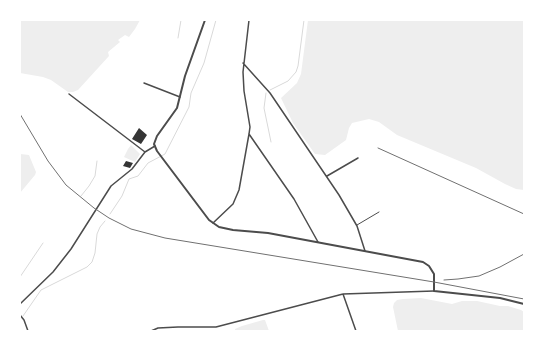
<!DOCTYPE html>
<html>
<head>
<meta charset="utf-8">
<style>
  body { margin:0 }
  #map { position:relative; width:544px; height:351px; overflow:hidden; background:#fff; font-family:"Noto Serif",serif }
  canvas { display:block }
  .frame { position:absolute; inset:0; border:21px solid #fff; pointer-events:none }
</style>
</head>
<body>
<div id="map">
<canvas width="544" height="351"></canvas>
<div class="frame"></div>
</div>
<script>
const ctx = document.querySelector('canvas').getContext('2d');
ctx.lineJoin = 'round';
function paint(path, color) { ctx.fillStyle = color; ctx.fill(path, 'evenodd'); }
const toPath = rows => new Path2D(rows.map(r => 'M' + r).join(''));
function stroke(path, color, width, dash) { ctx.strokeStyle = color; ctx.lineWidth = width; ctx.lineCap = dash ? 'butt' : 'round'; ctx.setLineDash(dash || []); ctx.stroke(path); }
const green = toPath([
  [20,20,140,20,135,29,129,37,125,35,118,40,120,42,108,52,109,56,78,90,73,92,68,92,51,80,43,77,20,73],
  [308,20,524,20,524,190,516,189,505,184,476,168,397,135,379,122,369,119,352,123,349,128,346,140,325,155,315,154,293,123,281,98,297,83,301,74],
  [131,145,140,154,135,162,124,157,128,149],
  [20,154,29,155,36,172,35,175,20,193],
  [421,298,452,304,462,301,477,301,500,306,508,306,521,310,524,312,524,331,398,331,393,307,394,303,397,300,403,299],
  [263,320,265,320,269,331,235,331,235,329,242,326]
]);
const stream = toPath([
  [178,38,181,20],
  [270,90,288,81,296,72,298,66,304,20],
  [266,93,264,108,271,142],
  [81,196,89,186,95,176,97,161],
  [110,214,122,196,129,179,138,176,148,163,165,154,189,107,191,93,204,63,216,20],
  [20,277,43,243],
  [23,316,41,290,87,267,92,262,95,253,97,234,100,227,105,221],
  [20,320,21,319]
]);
const building = toPath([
  [139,128,147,135,141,144,132,139],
  [126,161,133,163,130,168,123,166]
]);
const service = toPath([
  [357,225,379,212]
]);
const minor = toPath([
  [243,63,270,93,339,195,357,226,365,251],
  [144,83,180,97],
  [69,94,145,152],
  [249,134,294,199,318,242],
  [327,176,358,158],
  [213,223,233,204,239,190,249,134,250,127,244,91,243,72,249,20],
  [343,294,356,331],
  [20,304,53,272,71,249,111,186,132,169,145,152,155,146],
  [20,315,24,320,28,331],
  [151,331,158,328,178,327,216,327,343,294,434,291]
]);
const tertiary = toPath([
  [205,20,185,76,177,108,157,136,154,144,157,151,209,220,219,227,233,230,268,233,423,262,429,266,434,274,434,291,500,298,524,304]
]);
const rail = toPath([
  [20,114,48,161,66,185,94,208,109,218,131,229,165,238,434,282,524,299],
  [378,148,524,214],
  [444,280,458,279,479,276,500,267,524,254]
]);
paint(green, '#eee');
stroke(stream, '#d9d9d9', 1);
paint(building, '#353535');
stroke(service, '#4c4c4c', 1);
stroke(minor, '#4c4c4c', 1.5);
stroke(tertiary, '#4c4c4c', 2);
stroke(rail, '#707070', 1);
</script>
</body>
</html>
